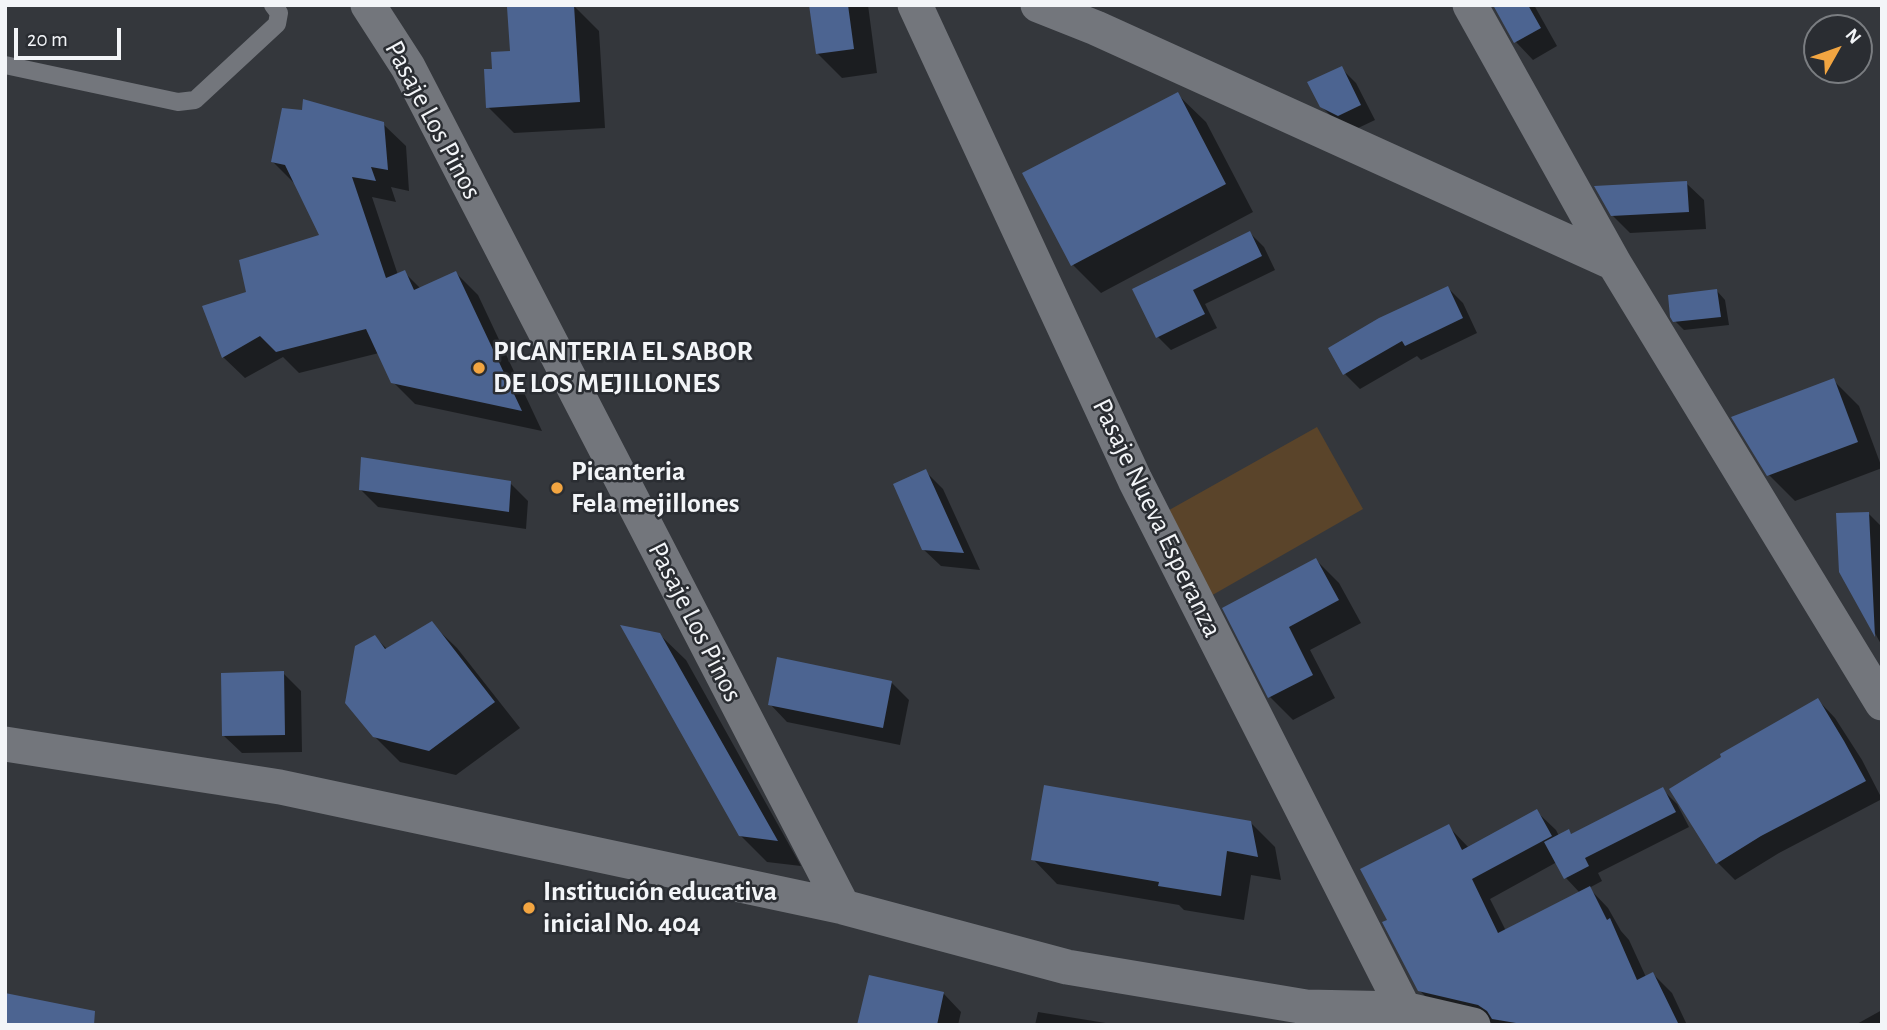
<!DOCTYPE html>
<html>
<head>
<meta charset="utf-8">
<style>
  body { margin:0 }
  #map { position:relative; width:1887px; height:1030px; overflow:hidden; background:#34373c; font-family:"Alegreya Sans",sans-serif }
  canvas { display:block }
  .frame { position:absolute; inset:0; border:7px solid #f3f5f8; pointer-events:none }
  .north { position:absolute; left:1803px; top:14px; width:70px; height:70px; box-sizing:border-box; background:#2a2d32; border:2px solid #7a7d81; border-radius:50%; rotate:50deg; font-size:19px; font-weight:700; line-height:28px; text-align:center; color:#f3f5f8 }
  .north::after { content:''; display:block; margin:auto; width:24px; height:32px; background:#f2a541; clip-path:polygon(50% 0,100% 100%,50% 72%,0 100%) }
  .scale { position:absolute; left:14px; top:28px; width:107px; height:32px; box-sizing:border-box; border:4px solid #f3f5f8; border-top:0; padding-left:9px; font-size:21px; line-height:24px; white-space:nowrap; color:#f3f5f8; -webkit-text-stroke:5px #2a2d32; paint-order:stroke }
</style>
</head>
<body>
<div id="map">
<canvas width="1887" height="1030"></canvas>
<div class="frame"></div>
<div class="north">N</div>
<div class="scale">20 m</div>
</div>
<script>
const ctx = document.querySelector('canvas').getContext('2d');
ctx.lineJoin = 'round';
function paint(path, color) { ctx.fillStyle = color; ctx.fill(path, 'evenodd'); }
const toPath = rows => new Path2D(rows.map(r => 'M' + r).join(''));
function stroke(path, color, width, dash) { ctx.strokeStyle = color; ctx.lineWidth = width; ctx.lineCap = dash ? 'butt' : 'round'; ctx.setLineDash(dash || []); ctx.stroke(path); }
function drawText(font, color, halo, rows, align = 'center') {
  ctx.font = font + ' "Alegreya Sans",sans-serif'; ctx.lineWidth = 5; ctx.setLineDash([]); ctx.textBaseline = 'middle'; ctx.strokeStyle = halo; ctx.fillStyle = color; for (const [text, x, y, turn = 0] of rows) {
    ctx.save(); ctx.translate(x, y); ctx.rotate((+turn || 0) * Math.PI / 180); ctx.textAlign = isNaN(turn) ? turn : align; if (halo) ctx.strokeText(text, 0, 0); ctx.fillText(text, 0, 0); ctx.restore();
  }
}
const green = toPath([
  [1317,427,1363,509,1202,601,1155,518]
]);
const shadow = toPath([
  [573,5,599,31,605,128,514,133,488,107,494,71,512,53],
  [811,5,868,5,877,73,842,78,818,54],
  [1495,5,1534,5,1557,46,1533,60,1516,42],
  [1341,68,1356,83,1375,120,1354,130,1337,122,1321,106],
  [1177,94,1206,122,1253,212,1101,293,1073,265],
  [383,124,406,146,409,191,391,187,396,202,372,197,398,275,404,272,421,289,456,273,478,295,542,431,415,404,393,382,379,353,299,373,283,357,245,378,223,357,248,293,322,236,295,184,273,162],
  [1686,183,1704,200,1706,229,1630,233,1612,215],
  [1250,233,1264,247,1275,270,1205,304,1217,328,1171,350,1158,337,1135,290],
  [1448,288,1463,303,1477,333,1421,360,1417,356,1360,389,1345,374],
  [1717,291,1725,300,1729,325,1684,330,1675,321],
  [1833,380,1859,406,1882,468,1795,501,1769,475],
  [925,471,943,489,980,570,941,566,923,549],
  [510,483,528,501,526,529,378,507,360,489],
  [1868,513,1882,527,1882,646,1841,571],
  [1316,560,1339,583,1361,623,1310,650,1335,698,1293,720,1270,697,1225,608],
  [431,623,457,648,520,728,456,775,400,762,374,736,375,637,387,649],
  [659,634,686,660,801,866,767,862,740,835],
  [283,673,301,691,302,752,242,753,224,736],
  [892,683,909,700,900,745,787,722,770,704],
  [1818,700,1835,718,1862,760,1882,799,1779,853,1735,880,1718,863,1671,789],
  [1662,789,1677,804,1689,827,1598,873,1602,881,1589,888,1608,908,1621,931,1629,940,1646,977,1653,974,1672,993,1687,1025,1500,1025,1439,1010,1419,990,1389,921,1449,827,1469,848,1536,811,1556,830,1559,836,1569,832,1572,835],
  [1557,862,1566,878,1580,893,1506,931,1490,899],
  [1250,822,1275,847,1281,880,1251,875,1244,920,1184,910,1179,905,1057,884,1033,859],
  [944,994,961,1012,958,1025,859,1025],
  [1882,1010,1882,1025,1855,1025],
  [1038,1012,1118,1025,1035,1025]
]);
const building = toPath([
  [533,5,574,5,580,102,486,108,484,69,492,69,491,52,510,51,507,7],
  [809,5,848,5,854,49,816,54],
  [1493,5,1528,5,1541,28,1514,43],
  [1342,66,1361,105,1338,116,1320,107,1307,82],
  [1178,92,1226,184,1071,266,1022,173],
  [303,99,384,122,388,170,371,167,376,181,352,177,386,278,405,270,414,290,456,271,522,411,391,383,366,329,276,352,260,336,222,358,202,306,246,292,239,260,319,235,285,165,271,162,282,108,302,110],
  [1687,181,1689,212,1611,216,1594,186],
  [1250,231,1262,256,1193,290,1205,314,1156,338,1132,289],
  [1448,286,1463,318,1405,346,1402,341,1343,375,1328,348,1379,318],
  [1717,289,1721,317,1673,322,1670,317,1668,295],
  [1834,378,1858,442,1767,476,1731,417],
  [361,457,511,481,509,512,359,490],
  [926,469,964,553,922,550,893,484],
  [1869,512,1875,637,1839,572,1836,513],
  [1316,558,1339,600,1289,627,1313,675,1268,698,1222,608],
  [432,621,495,702,429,751,373,737,345,703,355,646,375,635,385,649],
  [620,625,660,633,778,841,739,836],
  [777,657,892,681,883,728,768,705],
  [284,671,285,735,222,736,221,673],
  [1818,698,1844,741,1866,781,1761,836,1716,864,1669,789,1721,757,1720,754],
  [1044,785,1251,821,1258,857,1227,851,1221,896,1158,886,1159,882,1031,860],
  [1663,787,1676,812,1585,858,1589,866,1564,879,1544,842,1569,829,1571,834],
  [1537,809,1552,836,1472,879,1498,933,1590,886,1607,920,1610,918,1637,980,1653,972,1679,1025,1528,1025,1492,1019,1487,1011,1478,1005,1418,991,1382,922,1387,920,1360,869,1449,824,1462,850],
  [869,975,944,992,937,1025,857,1025],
  [5,993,95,1011,94,1025,5,1025]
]);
const service = toPath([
  [5,65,178,102,195,100,277,24,279,13,273,5]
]);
const minor = toPath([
  [368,5,408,67,843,907],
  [915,5,1135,480,1412,1025],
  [1038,5,1096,28,1614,263],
  [1470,5,1614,263,1882,703],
  [5,744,280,787,843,907,1067,967,1306,1007,1404,1009,1473,1025]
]);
const markers = [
  [479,368,7,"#f2a541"],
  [557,488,7,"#f2a541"],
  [529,908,7,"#f2a541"]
];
const streetNames = [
  ["Pasaje Los Pinos",433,120,62],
  ["Pasaje Nueva Esperanza",1157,518,64],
  ["Pasaje Los Pinos",695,622,63]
];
const poiNames = [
  ["PICANTERIA EL SABOR",493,352],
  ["DE LOS MEJILLONES",493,384],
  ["Picanteria",571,472],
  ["Fela mejillones",571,504],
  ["Institución educativa",543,892],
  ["inicial No. 404",543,924]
];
paint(green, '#5a442a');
paint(shadow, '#0007');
paint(building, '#4c6491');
stroke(service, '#73767c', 18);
stroke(minor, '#73767c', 35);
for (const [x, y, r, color] of markers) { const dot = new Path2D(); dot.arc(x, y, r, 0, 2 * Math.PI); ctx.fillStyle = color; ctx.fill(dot); stroke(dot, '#2a2d32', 2.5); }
drawText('28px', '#f3f5f8', '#2a2d32', streetNames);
drawText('bold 28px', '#f3f5f8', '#2a2d32', poiNames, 'left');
</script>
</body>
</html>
